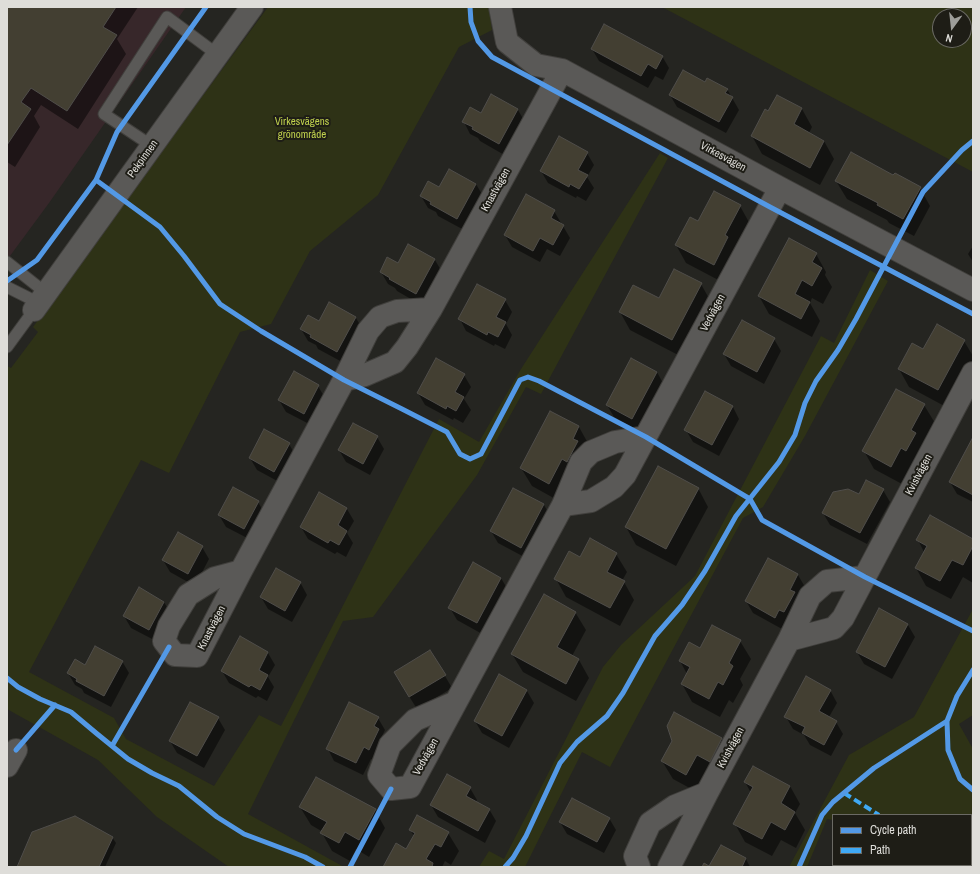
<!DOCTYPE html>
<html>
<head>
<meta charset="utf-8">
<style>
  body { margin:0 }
  #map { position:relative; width:980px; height:874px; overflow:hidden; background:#252521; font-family:"Archivo Narrow",sans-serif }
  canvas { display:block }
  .frame { position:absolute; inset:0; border:8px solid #deddd9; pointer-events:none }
  .legend { position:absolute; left:832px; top:814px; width:140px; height:52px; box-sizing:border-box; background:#1e1d16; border:1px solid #6b6a64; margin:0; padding:5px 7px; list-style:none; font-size:12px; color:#deddd9 }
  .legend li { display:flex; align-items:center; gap:8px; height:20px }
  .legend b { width:20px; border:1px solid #6b6a64 }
  .north { position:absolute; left:932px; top:8px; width:40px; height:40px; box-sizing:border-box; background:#1e1d16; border:1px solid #6b6a64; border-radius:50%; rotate:195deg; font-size:11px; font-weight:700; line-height:16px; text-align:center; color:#deddd9 }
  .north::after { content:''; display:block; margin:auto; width:14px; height:18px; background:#9d9d99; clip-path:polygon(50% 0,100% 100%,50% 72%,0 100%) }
</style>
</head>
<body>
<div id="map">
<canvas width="980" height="874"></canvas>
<div class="frame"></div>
<ul class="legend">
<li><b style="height:5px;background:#5399e6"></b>Cycle path</li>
<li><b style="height:5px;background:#3fa9f5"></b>Path</li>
</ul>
<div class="north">N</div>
</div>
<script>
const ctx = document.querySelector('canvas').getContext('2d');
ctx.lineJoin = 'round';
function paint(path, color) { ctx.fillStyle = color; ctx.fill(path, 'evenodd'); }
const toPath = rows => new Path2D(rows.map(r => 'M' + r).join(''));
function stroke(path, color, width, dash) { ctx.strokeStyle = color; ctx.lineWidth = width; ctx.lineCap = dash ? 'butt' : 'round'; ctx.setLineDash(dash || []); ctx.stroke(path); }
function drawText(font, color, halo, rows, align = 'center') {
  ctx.font = font + ' "Archivo Narrow",sans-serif'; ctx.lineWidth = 4; ctx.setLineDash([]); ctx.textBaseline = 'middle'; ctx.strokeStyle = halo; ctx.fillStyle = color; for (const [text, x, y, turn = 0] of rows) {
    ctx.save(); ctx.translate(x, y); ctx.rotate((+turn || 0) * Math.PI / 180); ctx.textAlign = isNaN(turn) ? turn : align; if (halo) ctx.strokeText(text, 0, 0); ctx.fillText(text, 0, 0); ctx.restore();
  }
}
const education = toPath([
  [7,7,186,7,49,203,7,260]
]);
const green = toPath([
  [268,7,489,7,492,30,459,47,378,195,310,251,271,324,240,332,169,473,141,460,29,672,114,718,126,739,214,786,259,715,281,726,439,419,479,442,521,369,660,153,668,158,541,394,526,387,477,475,373,617,343,621,248,814,344,867,229,867,157,817,98,760,7,709,7,366,11,368,38,332,33,327],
  [662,7,973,7,973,172],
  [940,16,964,16,964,40,940,40],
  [870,270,888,281,805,436,763,507,743,518,610,767,582,752,525,867,479,867,489,851,504,859,603,667,621,645,695,576,821,336,834,343],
  [973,609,973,715,959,724,973,749,973,856,971,856,971,815,833,815,833,820,827,819,807,867,789,867,849,755,914,717]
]);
const shadow = toPath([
  [7,7,138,7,117,39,126,54,78,129,41,105,34,116,40,127,15,167,7,162],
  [592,49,662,56,669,68,663,80,655,76,648,88,599,61],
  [706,83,727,89,739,110,726,133,677,107,670,95],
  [491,96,518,110,525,122,506,156,480,141,478,138,470,134,464,122,481,114],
  [777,96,802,109,812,127,809,133,824,141,834,159,820,185,762,154,752,136,769,112],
  [587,153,594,165,587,177,594,188,586,201,577,196,576,198,548,183,541,171],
  [893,177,920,188,930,206,914,236,889,223,887,220,847,199,836,181],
  [476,184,483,196,464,230,438,216,436,212,428,208,421,196,439,189],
  [740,206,750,224,724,283,686,263,676,245,698,222],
  [554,211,561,223,560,225,563,226,570,238,560,256,547,249,540,262,512,247,505,235],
  [408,246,435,260,442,272,423,306,397,291,395,288,388,284,381,272,398,264],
  [973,246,973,262,968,254],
  [816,254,826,272,825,275,832,287,823,304,812,298,810,303,820,321,812,337,769,314,759,296],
  [701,284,711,302,682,357,630,330,620,312,659,300],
  [478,285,505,300,512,312,506,324,512,335,505,349,495,344,494,346,466,331,460,319],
  [329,303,356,318,363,330,344,363,318,349,316,345,308,341,301,329,319,322],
  [774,339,781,351,764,384,731,366,724,354],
  [964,341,973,356,973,362,948,408,909,387,899,369,924,350],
  [632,359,657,372,664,385,639,431,614,417,607,405],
  [294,373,318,386,325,398,311,425,286,412,279,400],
  [464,375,471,387,464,399,471,410,463,423,454,418,453,420,425,405,418,393],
  [924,405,935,423,902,484,874,469,864,451],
  [733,407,739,419,719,456,693,442,686,430],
  [579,427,589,445,559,501,532,486,521,468],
  [377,437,384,449,370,475,346,462,339,450],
  [973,439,973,502,957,494,950,482],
  [289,444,296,456,281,483,257,470,250,458],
  [698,488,708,507,676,566,636,545,626,527],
  [513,489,544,505,551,517,528,559,498,543,491,531],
  [883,490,890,502,867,544,830,525,823,513,859,495],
  [258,502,265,514,251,540,226,527,219,515],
  [347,509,354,521,347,533,353,543,346,557,337,552,335,554,308,539,301,527],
  [918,540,973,540,973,583,963,577,951,599,926,586,916,568,924,552],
  [202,547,209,559,195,586,170,572,163,560],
  [616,554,627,572,622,581,624,582,634,600,620,626,566,597,556,579,580,558],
  [769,559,798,575,805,587,782,629,753,613,746,601],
  [501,578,508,590,484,635,457,620,450,608],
  [300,582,307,595,292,622,268,609,261,597],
  [164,602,171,614,156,641,131,628,124,616],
  [880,610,908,625,915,637,892,679,864,664,857,652],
  [575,612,586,630,572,656,579,660,589,678,576,701,523,672,512,654],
  [740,641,751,659,740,679,743,685,733,703,729,700,720,717,692,702,682,684,687,674,680,661,701,649],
  [268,653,275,665,268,677,274,687,267,701,258,696,256,698,229,683,222,671],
  [122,661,129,673,111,707,84,693,82,689,75,685,68,673,86,666],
  [445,676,452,688,417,709,402,685],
  [830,690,837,703,829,717,836,722,843,734,831,756,810,745,804,735,793,729,786,717],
  [527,691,534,703,509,748,482,733,475,721],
  [675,713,722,739,732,757,697,792,673,779,662,761,673,741],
  [218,718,225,730,204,768,177,753,170,741],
  [378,718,385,730,382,736,385,741,376,761,371,759,363,775,334,761,328,749],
  [745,782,790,786,800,804,795,813,805,830,796,848,781,840,772,856,745,842,735,824,751,793],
  [470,788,477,800,476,802,489,809,496,821,485,843,438,817,431,805],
  [300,807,375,810,385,828,369,857,356,849,350,861,332,851,322,833,323,832,311,825],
  [609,818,616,830,604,853,567,834,560,822],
  [410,830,448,833,459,851,451,865,445,861,442,867,384,867,407,850,414,836],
  [112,837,116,843,105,867,18,867],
  [721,846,746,859,750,867,710,867]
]);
const building = toPath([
  [7,7,116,7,103,27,117,35,67,111,31,88,21,102,31,109,7,145,7,7],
  [604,24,663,56,656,69,648,64,641,76,591,49,604,24],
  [683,70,705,82,707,78,728,89,725,93,733,97,719,122,669,95,683,70],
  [491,94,518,109,499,144,472,129,473,127,462,122,470,107,481,113,491,94],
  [777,95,802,108,794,124,824,141,810,168,751,136,765,109,768,111,777,95],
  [559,136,588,152,578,170,588,175,579,189,570,184,569,187,540,171,559,136],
  [851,152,893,175,895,173,921,187,903,219,877,205,878,203,835,181,851,152],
  [449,169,476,184,457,219,430,204,431,202,420,196,428,181,439,187,449,169],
  [714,191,741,205,725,235,728,237,714,265,675,245,690,217,698,221,714,191],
  [526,194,555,210,551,218,564,225,553,245,540,238,533,251,504,235,526,194],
  [789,238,817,253,812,262,822,268,812,286,802,280,795,294,810,302,801,319,758,296,789,238],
  [408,244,435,259,416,294,389,279,390,278,380,272,387,257,398,263,408,244],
  [674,269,702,283,672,340,619,312,633,285,659,298,674,269],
  [477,284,506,299,496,317,506,322,498,337,488,332,487,335,458,319,477,284],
  [329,302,356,317,337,352,310,337,311,335,300,329,308,315,319,321,329,302],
  [742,320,775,338,757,372,723,354,742,320],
  [937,324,965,340,938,390,898,369,912,343,923,349,937,324],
  [436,358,465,374,455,392,464,397,456,411,447,406,446,409,417,393,436,358],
  [631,358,657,372,632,419,606,405,631,358],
  [294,371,319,385,304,414,278,400,294,371],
  [896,389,925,404,911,430,916,433,906,451,901,448,891,467,862,451,896,389],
  [705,391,733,406,712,445,684,430,705,391],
  [550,411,579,426,573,439,578,441,567,462,562,459,549,484,520,468,550,411],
  [353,423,378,436,363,464,338,450,353,423],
  [264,429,290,443,274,472,249,458,264,429],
  [973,437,973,495,949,482,973,437],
  [658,466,699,488,666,549,625,527,658,466],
  [866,480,884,489,860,533,822,513,833,492,848,489,859,494,866,480],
  [233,487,259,501,244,529,218,515,233,487],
  [513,488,544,504,521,548,490,531,513,488],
  [319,492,347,508,338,525,347,531,339,545,330,540,328,543,300,527,319,492],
  [930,515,973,539,973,546,963,565,952,560,940,581,915,568,927,546,916,540,930,515],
  [178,532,203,546,188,574,162,560,178,532],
  [590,538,617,553,607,572,625,581,610,608,554,579,569,551,580,557,590,538],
  [768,558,798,574,790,590,795,592,784,612,779,610,775,618,745,601,768,558],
  [473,562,501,578,477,623,448,608,473,562],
  [276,568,301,582,285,611,260,597,276,568],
  [139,587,164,602,149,630,123,616,139,587],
  [544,594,576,612,557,647,579,659,566,684,511,654,544,594],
  [879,608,908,624,885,667,856,652,879,608],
  [712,625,741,640,729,663,733,666,723,685,718,682,709,699,681,684,690,667,679,661,689,642,700,648,712,625],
  [240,636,268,652,259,670,268,675,260,690,251,685,249,687,221,671,240,636],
  [95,646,123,661,104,696,76,681,77,679,67,673,75,659,85,665,95,646],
  [430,650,446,675,409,697,394,672,430,650],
  [499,674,527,690,502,736,474,721,499,674],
  [806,676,831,690,819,711,837,721,824,745,802,733,805,727,784,717,806,676],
  [190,702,219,717,197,756,169,741,190,702],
  [349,702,379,717,374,726,379,729,369,750,364,747,356,763,326,749,349,702],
  [674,712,722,738,710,762,697,755,686,775,661,761,672,741,667,726,674,712],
  [753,766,790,786,781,803,795,812,785,830,771,822,762,839,733,824,753,787,744,782,753,766],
  [447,774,471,787,466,796,490,809,478,831,430,805,447,774],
  [316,777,376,809,359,840,345,832,339,843,320,833,327,822,299,807,316,777],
  [572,798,610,818,597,842,559,822,572,798],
  [417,815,449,832,441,847,435,844,426,859,433,863,432,867,383,867,396,843,406,849,415,833,409,830,417,815],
  [75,816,113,837,99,867,17,867,32,832,75,816],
  [721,845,746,858,742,867,702,867,704,863,709,866,721,845],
  [838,865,871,865,871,867,838,867,838,865],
  [928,865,949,865,948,867,927,867,928,865]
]);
const service = toPath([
  [152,146,104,114,167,17,218,55],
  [7,262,46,293],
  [7,287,39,303],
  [7,347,34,310]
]);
const minor = toPath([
  [500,7,507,42,536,65,562,70,780,188,973,290],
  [34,310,252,7],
  [344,380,368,331,380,317,397,311,431,309],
  [563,505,581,462,591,452,615,442,646,437],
  [241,571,215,578,188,595,169,626,164,641,175,655,197,656,241,571,344,380,365,375,395,362,407,347,431,309,562,70],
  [789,640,810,596,827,581,865,577],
  [456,702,415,720,390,745,379,775,391,789,410,787,456,702,563,505,591,501,614,487,625,475,780,188],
  [7,766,16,750],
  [639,867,635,856,650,823,675,806,707,793],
  [669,867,707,793,789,640,834,628,843,618,973,373]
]);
const quiet = toPath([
  [844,793,879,815],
  [971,822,973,821]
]);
const cycleway = toPath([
  [470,7,471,22,478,41,492,57,770,207,973,314],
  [96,180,160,227,184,256,220,304,261,331,344,380,402,409,447,432,460,454,470,459,481,454,520,380,528,377,539,381,646,437,750,499,762,520,865,577,973,631],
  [7,281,37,260,96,180,117,132,206,7],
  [973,670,957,696,947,721,948,750,960,779,973,790],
  [7,678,18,687,40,699,71,712,96,733,128,759,152,773,179,786,217,817,244,834,305,857,323,867],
  [112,746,169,647],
  [16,750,55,705],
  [350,867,391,789],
  [505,867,513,858,526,836,560,763,577,742,607,716,623,693,655,636,682,605,705,571,736,516,779,462,795,435,805,403,816,381,838,350,856,319,923,192,962,150,973,141],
  [799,867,822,815,833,802,874,768,947,721]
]);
const parkNames = [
  ["Virkesvägens",302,122],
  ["grönområde",302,135]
];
const streetNames = [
  ["Virkesvägen",723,157,28],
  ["Pekpinnen",143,159,-54],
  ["Knastvägen",496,190,-61],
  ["Vedvägen",713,313,-62],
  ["Kvistvägen",919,475,-62],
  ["Knastvägen",212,628,-63],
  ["Kvistvägen",731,748,-62],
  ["Vedvägen",426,757,-61]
];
paint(education, '#37272a');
paint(green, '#2e3216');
paint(shadow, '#0007');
paint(building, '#433f32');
stroke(building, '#4f4d4a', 1);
stroke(service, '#403f3c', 13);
stroke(minor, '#403f3c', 24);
stroke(service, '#5a5957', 11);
stroke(minor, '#5a5957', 22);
stroke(quiet, '#3fa9f5', 4, [8, 4]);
stroke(cycleway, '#5399e6', 5);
drawText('11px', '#c0d14d', '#1e1d16', parkNames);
drawText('11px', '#deddd9', '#1e1d16', streetNames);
</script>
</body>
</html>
